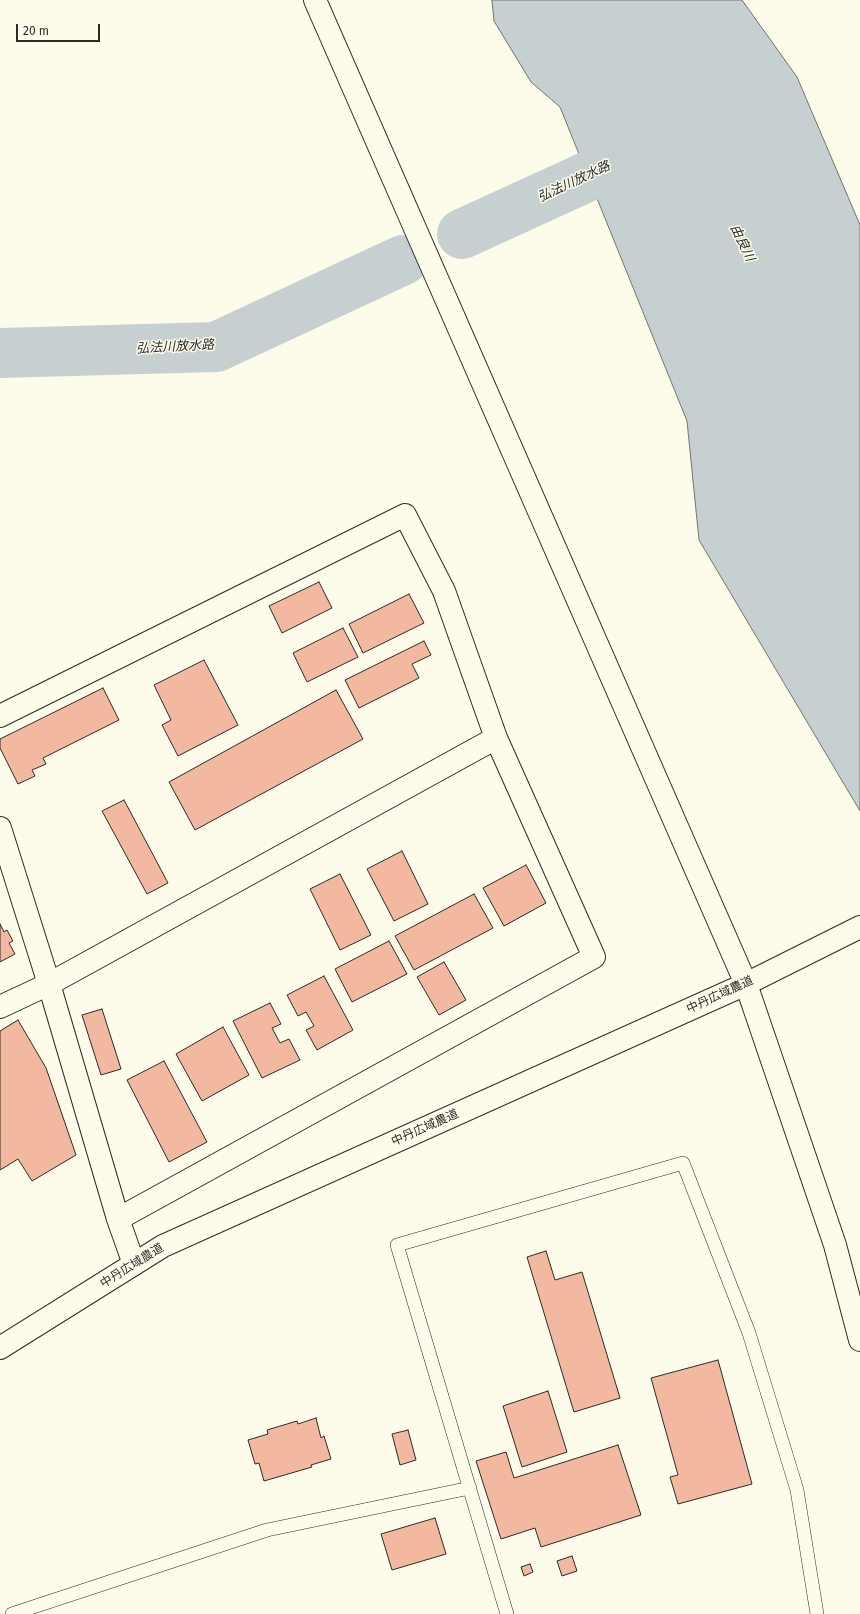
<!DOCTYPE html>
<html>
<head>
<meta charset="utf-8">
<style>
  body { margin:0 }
  #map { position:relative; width:860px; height:1614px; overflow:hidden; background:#fdfbea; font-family:"Fira Sans",sans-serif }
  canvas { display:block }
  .scale { position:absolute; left:16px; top:24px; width:84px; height:18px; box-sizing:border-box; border:2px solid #2b2b2b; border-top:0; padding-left:5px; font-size:12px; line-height:14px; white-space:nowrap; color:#2b2b2b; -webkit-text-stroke:3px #fdfbea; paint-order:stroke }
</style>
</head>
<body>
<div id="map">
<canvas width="860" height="1614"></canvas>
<div class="scale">20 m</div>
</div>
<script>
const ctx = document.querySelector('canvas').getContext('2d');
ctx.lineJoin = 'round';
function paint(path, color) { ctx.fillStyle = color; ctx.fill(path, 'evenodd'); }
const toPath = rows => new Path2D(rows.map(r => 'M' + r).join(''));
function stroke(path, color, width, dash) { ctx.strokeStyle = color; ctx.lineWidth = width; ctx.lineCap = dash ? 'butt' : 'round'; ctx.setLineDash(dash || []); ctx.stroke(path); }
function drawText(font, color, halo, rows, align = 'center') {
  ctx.font = font + ' "Fira Sans","Noto Sans JP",sans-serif'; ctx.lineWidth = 3; ctx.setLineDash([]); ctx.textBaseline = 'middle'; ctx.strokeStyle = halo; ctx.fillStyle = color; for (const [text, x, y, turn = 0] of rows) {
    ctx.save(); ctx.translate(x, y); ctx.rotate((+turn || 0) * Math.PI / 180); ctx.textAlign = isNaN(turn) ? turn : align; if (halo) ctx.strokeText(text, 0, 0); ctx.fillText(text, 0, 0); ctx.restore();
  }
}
const water = toPath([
  [492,0,742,0,797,77,860,225,860,811,699,540,687,421,560,107,531,82,494,21,492,0]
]);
const river = toPath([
  [462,234,650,148],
  [0,353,216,347,403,260]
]);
const building = toPath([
  [319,582,332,608,282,633,269,606,319,582],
  [409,594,424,623,363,653,349,624,409,594],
  [343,628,358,657,307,682,293,653,343,628],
  [424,641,431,655,412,664,419,678,359,708,345,680,424,641],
  [204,660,238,725,178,756,162,725,171,720,154,685,204,660],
  [103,688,119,720,43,758,46,764,32,770,35,776,18,784,0,748,0,739,103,688],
  [336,690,363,739,195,830,169,782,336,690],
  [124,800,168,883,147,894,102,811,124,800],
  [402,851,428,904,394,921,367,869,402,851],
  [526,865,546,903,504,926,483,888,526,865],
  [340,874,371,935,340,950,310,889,340,874],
  [474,894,493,928,414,970,395,936,474,894],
  [0,924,4,932,7,930,13,941,9,943,15,954,0,962,0,924],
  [389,941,407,974,352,1002,335,969,389,941],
  [444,962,466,1000,439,1015,417,977,444,962],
  [324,976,353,1030,317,1050,306,1030,314,1026,306,1012,298,1016,287,995,324,976],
  [270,1003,281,1024,272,1028,280,1043,289,1039,300,1060,262,1078,233,1021,270,1003],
  [102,1009,121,1069,101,1075,82,1015,102,1009],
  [18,1020,46,1068,76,1155,32,1181,18,1159,0,1170,0,1031,18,1020],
  [223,1027,249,1075,202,1101,176,1054,223,1027],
  [164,1061,207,1142,169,1162,127,1080,164,1061],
  [546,1251,555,1280,582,1272,620,1398,574,1412,527,1257,546,1251],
  [718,1360,752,1484,678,1504,670,1477,678,1475,651,1378,718,1360],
  [548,1391,567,1452,522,1467,503,1406,548,1391],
  [316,1418,321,1438,324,1436,331,1459,311,1465,312,1467,264,1481,259,1463,255,1464,248,1440,268,1434,267,1430,297,1421,298,1424,316,1418],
  [408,1430,416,1460,400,1465,392,1434,408,1430],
  [618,1445,641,1515,541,1547,535,1528,501,1539,476,1461,506,1452,514,1478,618,1445],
  [435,1518,446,1554,392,1570,381,1534,435,1518],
  [572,1556,577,1571,562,1576,557,1561,572,1556],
  [530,1564,533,1572,524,1576,521,1567,530,1564]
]);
const service = toPath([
  [12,1614,267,1530,470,1488],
  [507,1614,397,1245,683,1163,749,1333,797,1490,817,1614]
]);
const minor = toPath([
  [315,0,746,984,835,1245,860,1340],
  [0,716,405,515,444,591,496,738,594,957,118,1219],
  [0,828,49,984,0,1007],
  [134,1264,118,1219,49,984,496,738]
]);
const tertiary = toPath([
  [0,1348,163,1246,746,984,860,927]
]);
const streetNames = [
  ["中丹広域農道",720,995,-25],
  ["中丹広域農道",425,1128,-24],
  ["中丹広域農道",132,1266,-32]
];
const waterNames = [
  ["弘法川放水路",574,182,-25],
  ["由良川",742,243,64],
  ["弘法川放水路",175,347,-3]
];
paint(water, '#c7d0d0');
stroke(water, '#74746e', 1);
stroke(river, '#c7d0d0', 50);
paint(building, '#f2b8a0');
stroke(building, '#2b2b2b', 1);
stroke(service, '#2b2b2b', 14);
stroke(minor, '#2b2b2b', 24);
stroke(tertiary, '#2b2b2b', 24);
stroke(service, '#fdfbea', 13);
stroke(minor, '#fdfbea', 22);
stroke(tertiary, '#fdfbea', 22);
drawText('12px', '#2b2b2b', '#fdfbea', streetNames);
drawText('italic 13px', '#2b2b2b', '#fdfbea', waterNames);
</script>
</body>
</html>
